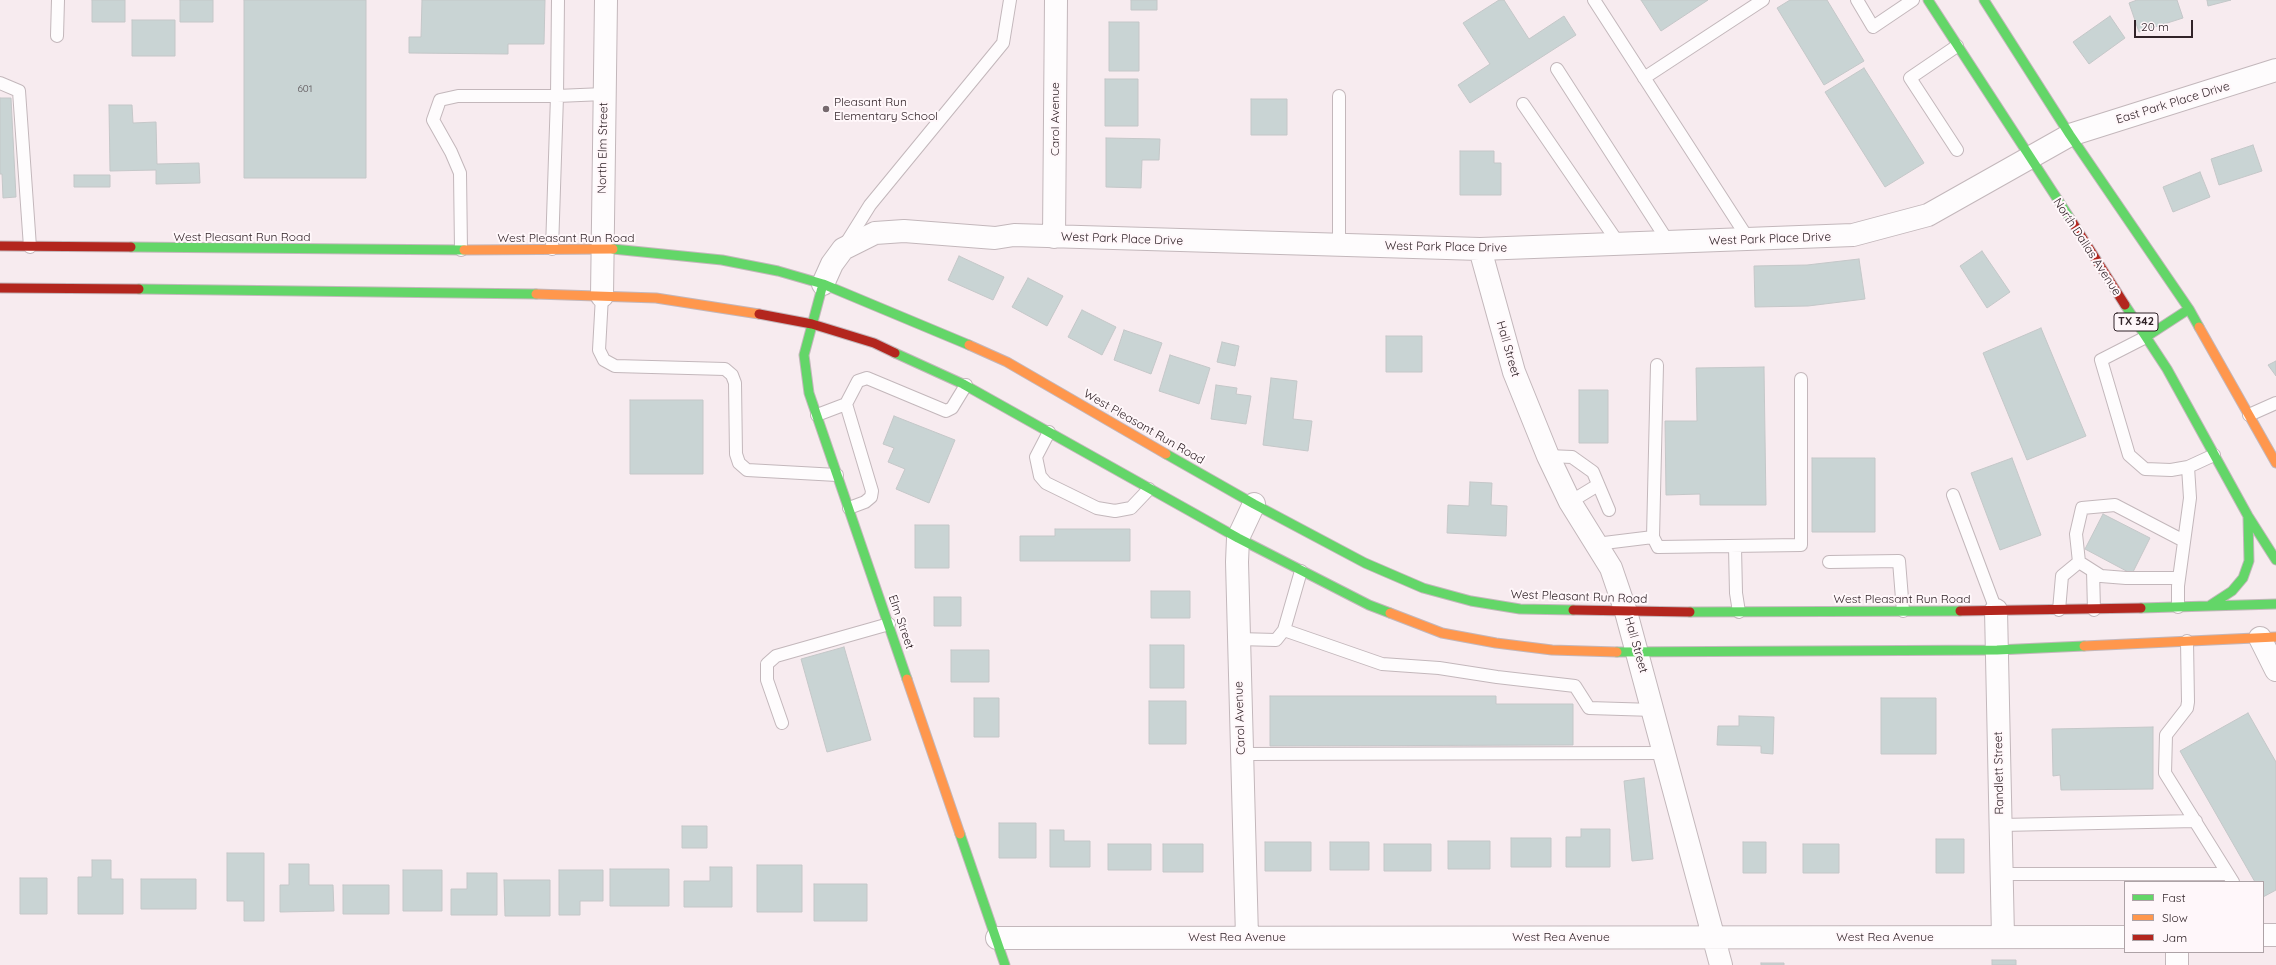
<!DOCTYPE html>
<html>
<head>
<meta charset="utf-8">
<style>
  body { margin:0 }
  #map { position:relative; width:2276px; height:965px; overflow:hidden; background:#f7ebef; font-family:Quicksand,sans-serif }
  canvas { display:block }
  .legend { position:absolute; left:2124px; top:881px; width:140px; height:72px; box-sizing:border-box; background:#fff7fa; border:1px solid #ada2a6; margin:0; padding:5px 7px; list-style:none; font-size:12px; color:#312328 }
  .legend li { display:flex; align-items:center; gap:8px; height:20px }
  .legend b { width:20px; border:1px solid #ada2a6 }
  .scale { position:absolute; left:2134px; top:20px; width:59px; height:18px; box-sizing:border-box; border:2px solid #312328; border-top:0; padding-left:5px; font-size:12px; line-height:14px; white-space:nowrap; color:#312328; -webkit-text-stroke:3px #fff7fa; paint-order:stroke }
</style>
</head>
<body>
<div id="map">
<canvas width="2276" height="965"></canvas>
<ul class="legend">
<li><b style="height:5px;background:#63d668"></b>Fast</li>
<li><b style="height:5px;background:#ff974d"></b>Slow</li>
<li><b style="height:5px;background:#b3261e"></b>Jam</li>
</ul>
<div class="scale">20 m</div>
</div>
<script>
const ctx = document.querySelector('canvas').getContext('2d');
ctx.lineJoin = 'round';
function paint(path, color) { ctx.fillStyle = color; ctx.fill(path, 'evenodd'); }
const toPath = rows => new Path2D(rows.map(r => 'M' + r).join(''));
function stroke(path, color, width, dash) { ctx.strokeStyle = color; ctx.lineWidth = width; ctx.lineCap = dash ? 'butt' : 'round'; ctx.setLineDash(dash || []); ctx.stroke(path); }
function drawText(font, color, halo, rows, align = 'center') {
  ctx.font = font + ' Quicksand,sans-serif'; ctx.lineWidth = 4; ctx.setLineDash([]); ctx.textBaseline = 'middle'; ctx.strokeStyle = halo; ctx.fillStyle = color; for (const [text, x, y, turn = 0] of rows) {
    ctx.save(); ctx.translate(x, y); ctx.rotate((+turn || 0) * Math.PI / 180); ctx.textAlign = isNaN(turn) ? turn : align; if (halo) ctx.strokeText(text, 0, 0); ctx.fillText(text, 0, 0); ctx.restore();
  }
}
const building = toPath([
  [92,0,125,0,125,22,92,22,92,0],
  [180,0,213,0,213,22,180,22,180,0],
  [244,0,366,0,366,178,244,178,244,0],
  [422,0,545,0,544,44,508,44,508,54,409,53,409,37,421,37,422,0],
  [1131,0,1157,0,1157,10,1131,10,1131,0],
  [1499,0,1504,0,1529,39,1564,16,1576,35,1470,103,1458,85,1490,64,1463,23,1499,0],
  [1641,0,1708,0,1661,31,1641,0],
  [1790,0,1827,0,1864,61,1824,85,1777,8,1790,0],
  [2137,0,2177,0,2183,18,2139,32,2129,3,2137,0],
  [2207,0,2231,0,2208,6,2207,0],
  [2110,16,2125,38,2089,64,2073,42,2110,16],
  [132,20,175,20,175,56,132,56,132,20],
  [1109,22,1139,22,1139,71,1109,71,1109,22],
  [1864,68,1924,163,1885,187,1825,92,1864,68],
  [1105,79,1138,79,1138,126,1105,126,1105,79],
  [0,98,11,98,16,197,3,198,2,174,0,174,0,98],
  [1251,99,1287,99,1287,135,1251,135,1251,99],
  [109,105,132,105,133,123,156,122,157,164,199,163,200,183,156,184,156,170,110,171,109,105],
  [1106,138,1160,139,1159,160,1142,160,1141,188,1106,187,1106,138],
  [2253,145,2262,171,2219,185,2211,159,2253,145],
  [1460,151,1494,151,1494,163,1501,163,1501,195,1460,195,1460,151],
  [2200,172,2210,197,2173,212,2163,187,2200,172],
  [74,175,110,175,110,187,74,187,74,175],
  [1982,251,2010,292,1987,308,1960,266,1982,251],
  [959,256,1004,277,993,300,948,280,959,256],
  [1859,259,1865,299,1808,306,1755,307,1754,266,1807,265,1859,259],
  [1028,278,1063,296,1047,326,1012,307,1028,278],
  [1082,310,1116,327,1102,355,1068,337,1082,310],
  [2041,328,2086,436,2027,460,1983,353,2041,328],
  [1124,330,1162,343,1151,374,1114,360,1124,330],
  [1386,336,1422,336,1422,372,1386,372,1386,336],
  [1222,342,1239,346,1235,366,1217,362,1222,342],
  [1170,355,1210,368,1199,404,1159,391,1170,355],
  [2276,361,2276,376,2268,365,2276,361],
  [1764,367,1766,505,1700,505,1700,494,1666,495,1665,421,1697,421,1696,368,1764,367],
  [1271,378,1297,381,1293,419,1312,421,1308,451,1263,445,1271,378],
  [1216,385,1237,388,1236,394,1251,396,1246,424,1211,419,1216,385],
  [1579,390,1608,390,1608,443,1579,443,1579,390],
  [630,400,703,400,703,474,630,474,630,400],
  [894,416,955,440,929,503,896,489,905,469,888,462,894,448,883,444,894,416],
  [1812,458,1875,458,1875,532,1812,532,1812,458],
  [2012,458,2041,535,2000,550,1971,473,2012,458],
  [1470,482,1492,483,1491,505,1507,506,1506,536,1447,533,1448,505,1469,506,1470,482],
  [2103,514,2150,538,2132,574,2085,549,2103,514],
  [915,525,949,525,949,568,915,568,915,525],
  [1055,529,1130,529,1130,561,1020,561,1020,536,1055,536,1055,529],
  [1151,591,1190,591,1190,618,1151,618,1151,591],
  [934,597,961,597,961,626,934,626,934,597],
  [1150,645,1184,645,1184,688,1150,688,1150,645],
  [844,647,871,740,827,752,801,659,844,647],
  [951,650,989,650,989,682,951,682,951,650],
  [1270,696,1496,696,1496,704,1573,704,1573,745,1270,746,1270,696],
  [974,698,999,698,999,737,974,737,974,698],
  [1881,698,1936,698,1936,754,1881,754,1881,698],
  [1149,701,1186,701,1186,744,1149,744,1149,701],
  [2248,713,2276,762,2276,890,2263,897,2263,882,2255,882,2180,751,2248,713],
  [1739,716,1774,717,1773,754,1761,753,1761,746,1717,745,1718,726,1739,726,1739,716],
  [2153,727,2153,789,2061,790,2060,775,2053,776,2052,729,2153,727],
  [1644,778,1653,859,1632,861,1624,781,1644,778],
  [999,823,1036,823,1036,858,999,858,999,823],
  [682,826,707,826,707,848,682,848,682,826],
  [1581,829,1610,829,1610,867,1566,867,1566,837,1581,837,1581,829],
  [1050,830,1064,830,1064,841,1090,841,1090,867,1050,867,1050,830],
  [1511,838,1551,838,1551,867,1511,867,1511,838],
  [1936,839,1964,839,1964,873,1936,873,1936,839],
  [1448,841,1490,841,1490,869,1448,869,1448,841],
  [1265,842,1311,842,1311,871,1265,871,1265,842],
  [1330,842,1369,842,1369,870,1330,870,1330,842],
  [1743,842,1766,842,1766,873,1743,873,1743,842],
  [1108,844,1151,844,1151,870,1108,870,1108,844],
  [1163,844,1203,844,1203,872,1163,872,1163,844],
  [1384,844,1431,844,1431,871,1384,871,1384,844],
  [1803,844,1839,844,1839,873,1803,873,1803,844],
  [227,853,264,853,264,921,244,921,244,901,227,901,227,853],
  [92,860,111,860,111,879,123,879,123,914,78,914,78,877,92,877,92,860],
  [289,864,309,864,309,885,333,885,334,911,280,912,280,885,289,885,289,864],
  [757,865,802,865,802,912,757,912,757,865],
  [710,867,732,867,732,907,684,907,684,881,710,881,710,867],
  [610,869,669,869,669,906,610,906,610,869],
  [403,870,442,870,442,911,403,911,403,870],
  [559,870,603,870,603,901,580,901,580,915,559,915,559,870],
  [467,873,497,873,497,915,451,915,451,889,467,889,467,873],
  [20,878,47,878,47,914,20,914,20,878],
  [141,879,196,879,196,909,141,909,141,879],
  [504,880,550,880,550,916,505,916,504,880],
  [814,884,867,884,867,921,814,921,814,884],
  [343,885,389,885,389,914,343,914,343,885],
  [1992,960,2016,960,2016,965,1992,965,1992,960],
  [1761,963,1784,963,1784,965,1761,965,1761,963]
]);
const lane = toPath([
  [1594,0,1749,240],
  [1857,0,1873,27,1913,0],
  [57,36,58,0],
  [1557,69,1669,243],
  [1644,78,1763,0],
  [0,83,19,91,30,247],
  [1339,96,1339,245],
  [1523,104,1619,244],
  [1957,150,1910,78,1957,46],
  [845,245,870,205,1003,43,1010,0],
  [552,249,557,96,604,94],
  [461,250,460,173,451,152,433,120,440,100,458,96,557,96,558,0],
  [602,296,599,350,604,360,615,366,725,369,732,375,735,383,736,454,739,463,747,470,837,475],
  [2146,337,2101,360,2129,455,2145,469,2171,470,2188,467,2214,455],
  [1657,365,1653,537,1658,547,1801,545,1801,379],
  [817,415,846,404],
  [2249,415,2276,403],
  [1049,432,1036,457,1040,476,1046,483,1097,508,1115,511,1131,508,1149,489],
  [1548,456,1572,457,1593,472,1609,510],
  [1953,495,1996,610],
  [1570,502,1598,485],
  [849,508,865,502,871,497,872,491,846,404,858,381,867,378,946,411,952,408,966,385],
  [1596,544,1653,537],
  [1735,547,1736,593,1739,612],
  [1829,562,1899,561,1903,611],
  [2079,562,2076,534,2082,508,2115,505,2184,541],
  [2093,571,2094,610],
  [2178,607,2178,586,2190,498,2188,467],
  [2059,610,2062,576,2079,562,2101,576,2126,578,2179,578],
  [1284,630,1382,664,1439,668,1497,677,1575,686,1589,708,1654,710],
  [1238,639,1276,640,1284,630,1301,571],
  [2187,641,2188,702,2187,708,2166,735,2165,773,2233,882],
  [782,723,767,680,767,664,776,656,889,624],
  [1242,754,1666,753],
  [2001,825,2196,821],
  [2001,874,2228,874]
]);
const street = toPath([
  [1054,237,1056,0],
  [1480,249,1514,372,1548,456,1570,502,1611,568,1626,612,1721,965],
  [823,284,832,264,843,249,875,233,904,231,995,238,1014,235,1480,249,1853,235,1928,215,2070,135,2276,70],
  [602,296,606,0],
  [1996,610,2003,937],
  [2260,638,2276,670],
  [2263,935,2276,935],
  [1247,937,1237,562,1238,538,1254,504],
  [997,938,2125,937],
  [2177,952,2177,965]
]);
const fast = toPath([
  [1928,0,2071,220],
  [1984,0,2070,135,2189,309,2199,327],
  [131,247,464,250],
  [613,249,722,260,778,271,823,284,969,345],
  [823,284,804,355,809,393,907,679],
  [139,289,536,294],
  [2125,305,2167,369,2248,516,2276,560],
  [2146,337,2189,309],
  [895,353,963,384,1238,538,1369,605,1390,613],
  [1166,454,1254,504,1365,563,1423,588,1471,601,1520,609,1573,610],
  [2209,606,2232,591,2243,578,2249,561,2248,517],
  [2141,608,2276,604],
  [1690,612,1960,611],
  [1617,652,1997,650,2084,646],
  [960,834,1005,965]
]);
const slow = toPath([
  [464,250,613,249],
  [536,294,656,298,759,314],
  [2199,327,2276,463],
  [969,345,1007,362,1166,454],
  [1390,613,1442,633,1496,643,1552,650,1617,652],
  [2084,646,2276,637],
  [907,679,960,834]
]);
const jam = toPath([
  [2071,220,2125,305],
  [0,246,131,247],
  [0,288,139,289],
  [759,314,812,324,874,343,895,353],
  [1573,610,1690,612],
  [1960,611,2141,608]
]);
const markers = [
  [826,109,4,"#76696e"]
];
const numberNames = [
  ["601",305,89]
];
const shields = [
  [2136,322,44]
];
const shieldNames = [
  ["TX 342",2136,322]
];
const poiNames = [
  ["Pleasant Run",834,102],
  ["Elementary School",834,116]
];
const streetNames = [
  ["East Park Place Drive",2173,103,-17],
  ["Carol Avenue",1055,119,-90],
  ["North Elm Street",603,148,-89],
  ["West Pleasant Run Road",242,237],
  ["West Pleasant Run Road",566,238],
  ["West Park Place Drive",1122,239,2],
  ["West Park Place Drive",1770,239,-2],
  ["West Park Place Drive",1446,247,1],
  ["North Dallas Avenue",2087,247,57],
  ["Hall Street",1508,349,74],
  ["West Pleasant Run Road",1144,427,30],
  ["West Pleasant Run Road",1579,597,2],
  ["West Pleasant Run Road",1902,599],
  ["Elm Street",901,622,71],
  ["Hall Street",1636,645,74],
  ["Carol Avenue",1240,718,-92],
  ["Randlett Street",1999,773,-91],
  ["West Rea Avenue",1237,937],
  ["West Rea Avenue",1561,937],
  ["West Rea Avenue",1885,937]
];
paint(building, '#c9d4d4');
stroke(building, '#c4c7c8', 1);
stroke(lane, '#c3b7bb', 14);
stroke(street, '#c3b7bb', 24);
stroke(fast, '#c3b7bb', 11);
stroke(slow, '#c3b7bb', 11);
stroke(jam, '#c3b7bb', 11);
stroke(lane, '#fefcfd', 12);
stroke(street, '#fefcfd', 22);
stroke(fast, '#63d668', 9);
stroke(slow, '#ff974d', 9);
stroke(jam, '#b3261e', 9);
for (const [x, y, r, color] of markers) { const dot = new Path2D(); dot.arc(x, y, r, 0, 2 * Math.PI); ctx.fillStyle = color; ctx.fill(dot); stroke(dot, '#fff7fa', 1.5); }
drawText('10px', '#574f53', null, numberNames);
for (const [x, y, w] of shields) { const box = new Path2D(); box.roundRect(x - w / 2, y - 9, w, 18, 3); ctx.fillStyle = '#fff7fa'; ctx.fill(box); stroke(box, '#312328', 1); }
drawText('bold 11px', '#312328', null, shieldNames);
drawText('12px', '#312328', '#fff7fa', poiNames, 'left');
drawText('12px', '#312328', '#fff7fa', streetNames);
</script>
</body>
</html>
